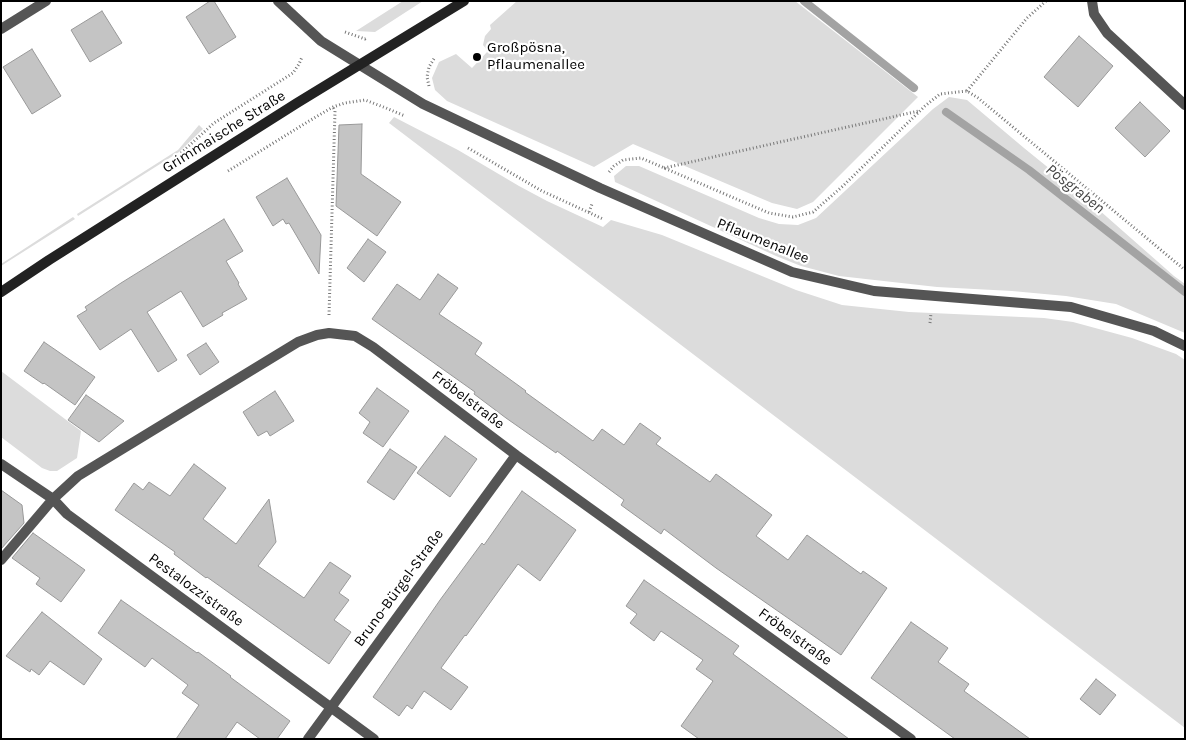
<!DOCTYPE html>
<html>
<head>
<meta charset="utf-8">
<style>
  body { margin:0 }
  #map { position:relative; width:1186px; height:740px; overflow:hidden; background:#fff; font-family:Karla,sans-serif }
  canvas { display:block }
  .frame { position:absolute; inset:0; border:2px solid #000; pointer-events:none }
</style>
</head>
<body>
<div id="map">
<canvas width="1186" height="740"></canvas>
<div class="frame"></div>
</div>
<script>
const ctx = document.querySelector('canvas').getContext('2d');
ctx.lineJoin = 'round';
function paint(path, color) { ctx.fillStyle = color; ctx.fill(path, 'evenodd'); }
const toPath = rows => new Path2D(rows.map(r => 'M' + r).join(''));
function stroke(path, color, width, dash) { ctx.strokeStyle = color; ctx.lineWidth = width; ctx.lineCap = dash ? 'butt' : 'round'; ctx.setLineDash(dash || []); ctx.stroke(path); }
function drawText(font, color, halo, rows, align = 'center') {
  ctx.font = font + ' Karla,sans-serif'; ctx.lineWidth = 4.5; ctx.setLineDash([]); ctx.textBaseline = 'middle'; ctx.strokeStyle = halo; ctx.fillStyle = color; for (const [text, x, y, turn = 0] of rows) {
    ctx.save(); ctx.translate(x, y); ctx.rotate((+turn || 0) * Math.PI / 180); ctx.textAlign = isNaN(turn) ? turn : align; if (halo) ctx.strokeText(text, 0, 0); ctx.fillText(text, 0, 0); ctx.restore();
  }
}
const green = toPath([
  [403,1,423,1,375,32,356,31],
  [517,1,795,1,918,97,813,202,797,209,772,203,633,144,594,167,447,101,435,90,432,78,439,62,456,54,472,68,488,51,483,45,485,36,491,29,490,25],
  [949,97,967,100,1024,148,1082,195,1174,276,1185,284,1185,333,1116,304,1066,296,1012,291,937,287,839,276,801,266,776,256,615,182,614,176,626,166,639,166,759,218,779,224,798,225,816,218,933,109],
  [394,117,458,150,519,186,547,201,603,227,611,220,662,235,796,290,842,305,909,312,1044,318,1073,322,1132,338,1176,354,1185,360,1185,728,389,123],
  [199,125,203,129,179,152,78,216,77,214,178,150],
  [73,217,75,219,1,266,1,264],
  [1,371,81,431,77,458,57,471,50,471,42,468,1,437]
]);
const stream = toPath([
  [804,1,914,88],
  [946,112,1029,170,1185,292]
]);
const building = toPath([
  [210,1,214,1,236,37,209,54,186,17,210,1],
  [102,11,122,43,90,62,71,30,102,11],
  [1079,36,1113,66,1078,107,1044,77,1079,36],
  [32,49,61,96,32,114,3,67,32,49],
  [1140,102,1170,131,1145,157,1115,128,1140,102],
  [362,124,361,174,401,202,377,236,336,206,339,125,362,124],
  [287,178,321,235,319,274,289,223,286,224,283,219,273,226,256,197,287,178],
  [224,219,243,251,226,261,239,283,238,284,247,299,222,313,223,315,203,327,181,291,147,312,177,360,158,372,131,329,100,350,77,316,87,310,85,307,121,283,224,219],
  [368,239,386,252,364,282,347,268,368,239],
  [438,274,458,288,439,314,482,343,475,354,526,391,525,392,593,441,602,429,624,445,640,423,661,438,656,444,710,482,716,474,772,515,756,536,788,560,807,535,861,574,863,571,887,588,841,655,716,568,664,529,661,534,621,505,624,500,557,451,556,453,506,418,474,394,475,392,372,319,397,284,420,300,438,274],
  [44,342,95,377,75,405,44,383,43,384,24,371,44,342],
  [206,343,219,362,200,375,187,355,206,343],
  [377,388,409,411,383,447,363,433,370,422,359,413,377,388],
  [275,391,294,421,270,436,267,431,258,436,243,412,275,391],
  [86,395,124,421,99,442,68,420,86,395],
  [445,436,477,459,450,497,417,473,445,436],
  [390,449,417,467,394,500,367,482,390,449],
  [194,464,226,488,203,519,236,544,269,499,276,542,258,566,304,598,330,562,351,576,339,593,349,600,334,620,351,632,329,664,207,577,206,578,174,554,175,552,115,510,134,483,143,490,149,482,170,496,194,464],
  [1,490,22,505,24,523,1,549,1,490],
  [522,491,576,530,540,581,518,564,466,636,465,635,441,668,468,687,451,710,424,691,412,709,407,705,399,716,373,697,440,600,482,543,484,545,522,491],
  [33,533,85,570,61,602,36,584,40,578,12,558,33,533],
  [644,580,739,646,733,654,849,739,699,739,681,726,713,681,696,669,703,660,661,631,654,641,630,623,637,614,626,606,644,580],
  [121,600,197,653,198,652,231,676,230,677,290,721,277,739,260,739,237,722,225,739,176,739,199,705,182,693,188,685,152,658,145,667,98,633,121,600],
  [42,612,102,659,84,685,50,661,39,675,31,669,30,672,6,656,42,612],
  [911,622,948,648,938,662,969,684,964,691,1030,739,955,739,871,678,911,622],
  [1096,679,1116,695,1100,715,1080,699,1096,679]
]);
const path = toPath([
  [345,32,365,39,367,38],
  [429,86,427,77,429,67,435,57],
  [967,91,1027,18,1046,1],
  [468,148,542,191,603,219],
  [181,153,214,123,293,73,299,64,302,57],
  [664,168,919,111],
  [228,171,309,121,333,107,345,103,365,100,386,108,405,116],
  [609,172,614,166,623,160,641,158,769,213,793,217,813,212,843,186,925,106,940,94,967,91,978,98,1185,270],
  [589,212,592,204],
  [329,315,335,111,333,107],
  [930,323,931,313]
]);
const street = toPath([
  [278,1,321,41,423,104,600,188,792,272,874,291,1071,307,1154,331,1185,346],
  [1092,1,1094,14,1107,33,1185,105],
  [1,29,46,1],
  [1,464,53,499,67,514,374,739],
  [1,560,53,499,78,476,298,342,317,335,329,333,355,336,373,347,516,455,911,739],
  [308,739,516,455]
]);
const secondary = toPath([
  [1,292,49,260,297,103,464,1]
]);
const markers = [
  [477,57,5,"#000"]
];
const poiNames = [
  ["Großpösna,",487,48],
  ["Pflaumenallee",487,65]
];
const streetNames = [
  ["Grimmaische Straße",224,132,-32],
  ["Pflaumenallee",763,241,22],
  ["Fröbelstraße",468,400,37],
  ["Bruno-Bürgel-Straße",399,588,-54],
  ["Pestalozzistraße",196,590,36],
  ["Fröbelstraße",795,637,36]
];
const waterNames = [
  ["Pösgraben",1075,189,38]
];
paint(green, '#dcdcdc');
stroke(stream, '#a3a3a3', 8);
paint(building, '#c4c4c4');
stroke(building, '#999', 1);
stroke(path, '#777', 3, [1, 2.5]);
stroke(street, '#555', 10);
stroke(secondary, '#222', 10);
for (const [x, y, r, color] of markers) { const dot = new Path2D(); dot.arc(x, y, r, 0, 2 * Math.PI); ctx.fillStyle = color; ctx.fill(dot); stroke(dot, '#fff', 2); }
drawText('15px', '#000', '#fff', poiNames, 'left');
drawText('15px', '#000', '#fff', streetNames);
drawText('italic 16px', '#444', '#fff', waterNames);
</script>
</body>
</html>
